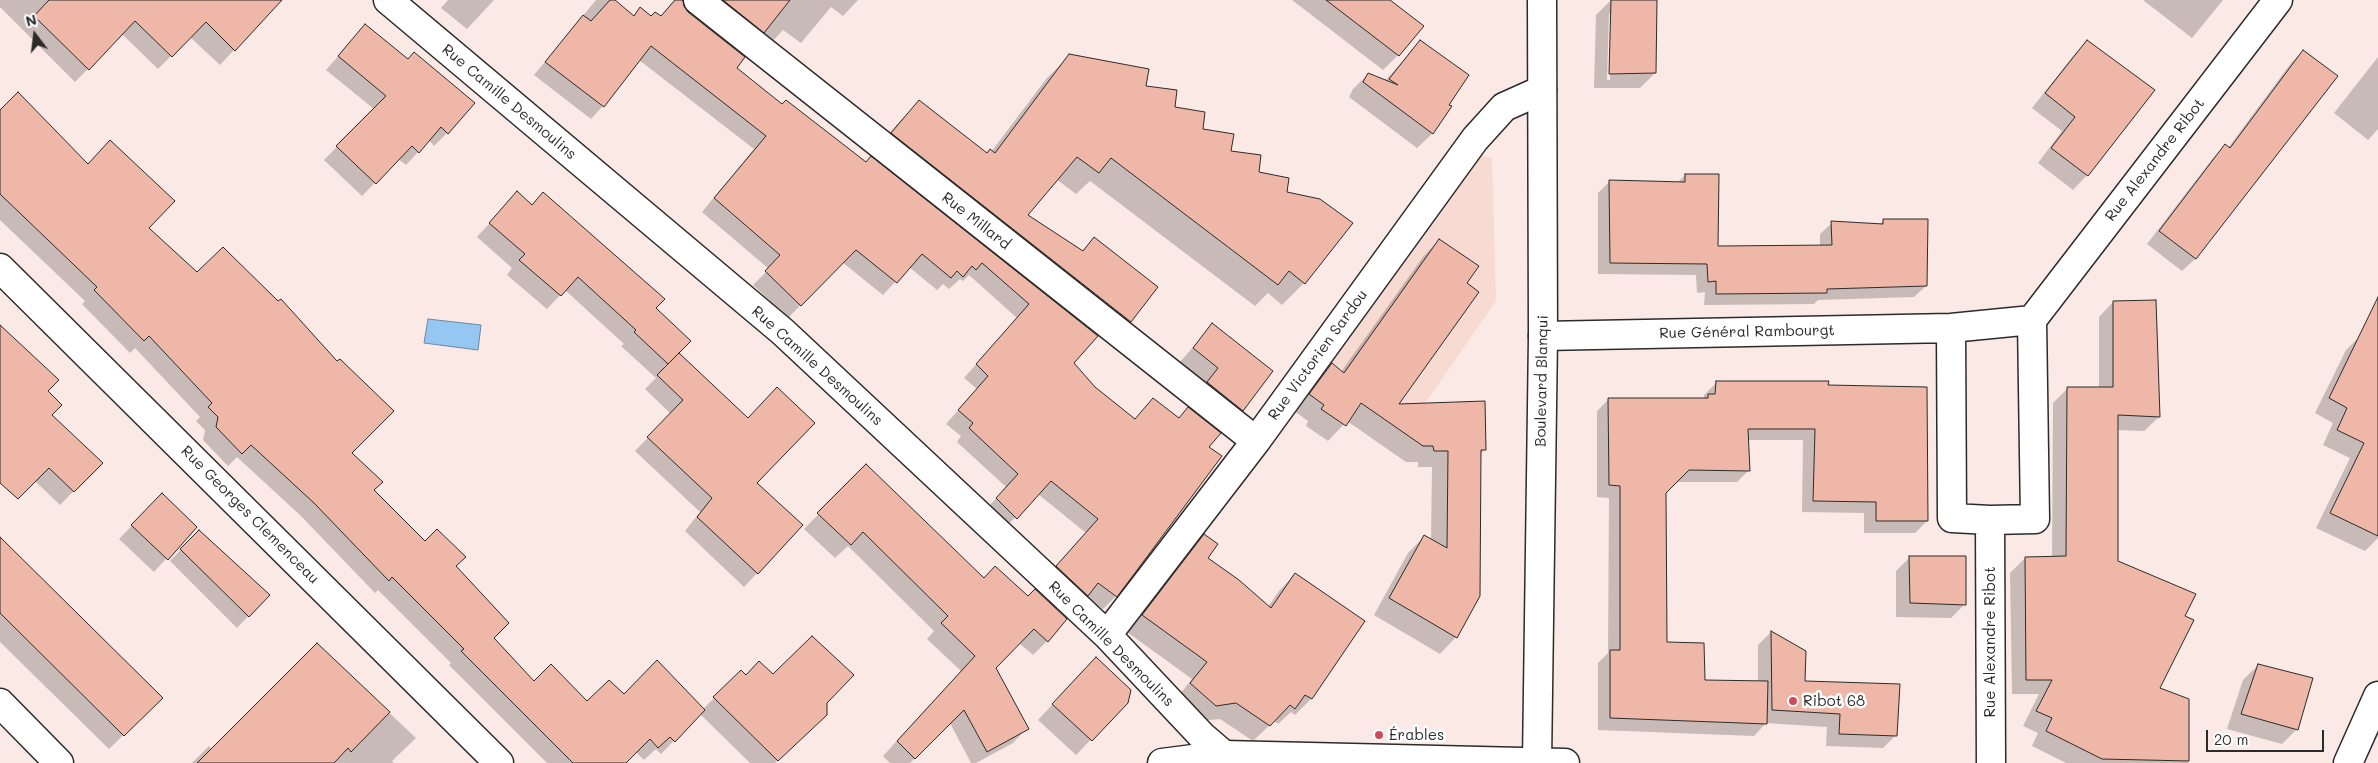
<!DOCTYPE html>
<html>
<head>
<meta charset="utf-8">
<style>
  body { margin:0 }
  #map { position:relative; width:2378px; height:763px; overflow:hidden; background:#fae9e5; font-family:Mali,sans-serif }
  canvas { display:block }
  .north { position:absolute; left:10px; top:10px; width:50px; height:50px; -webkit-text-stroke:4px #fff; paint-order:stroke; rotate:345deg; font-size:14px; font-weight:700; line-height:20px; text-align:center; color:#2b2b2b }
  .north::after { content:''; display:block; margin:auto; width:18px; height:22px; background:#2b2b2b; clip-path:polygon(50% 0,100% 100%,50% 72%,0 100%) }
  .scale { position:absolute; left:2206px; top:730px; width:118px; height:22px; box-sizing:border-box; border:2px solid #2b2b2b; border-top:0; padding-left:6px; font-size:15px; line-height:18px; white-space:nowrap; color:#2b2b2b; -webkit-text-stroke:4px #fff; paint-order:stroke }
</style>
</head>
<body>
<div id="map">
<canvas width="2378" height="763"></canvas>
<div class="north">N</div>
<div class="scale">20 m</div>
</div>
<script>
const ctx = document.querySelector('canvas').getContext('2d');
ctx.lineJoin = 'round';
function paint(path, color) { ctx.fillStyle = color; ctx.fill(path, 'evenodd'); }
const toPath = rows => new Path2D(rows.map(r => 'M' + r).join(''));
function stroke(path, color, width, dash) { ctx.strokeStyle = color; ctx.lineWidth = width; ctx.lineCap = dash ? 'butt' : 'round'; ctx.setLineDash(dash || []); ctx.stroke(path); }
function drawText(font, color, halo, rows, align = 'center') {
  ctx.font = font + ' Mali,sans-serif'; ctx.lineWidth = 5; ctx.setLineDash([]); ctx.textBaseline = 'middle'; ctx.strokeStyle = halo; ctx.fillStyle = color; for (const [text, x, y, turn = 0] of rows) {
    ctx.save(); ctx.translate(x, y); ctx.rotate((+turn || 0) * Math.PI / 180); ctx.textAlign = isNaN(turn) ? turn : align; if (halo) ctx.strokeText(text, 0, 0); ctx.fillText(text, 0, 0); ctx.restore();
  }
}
const built = toPath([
  [1477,154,1492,158,1496,301,1415,418,1329,361]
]);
const water = toPath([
  [428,319,481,325,478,350,424,343,428,319]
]);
const shadow = toPath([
  [0,0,272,0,234,50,220,65,190,37,158,69,122,34,75,82,0,7],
  [448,0,494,0,467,29,441,8],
  [596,0,613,0,633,16,640,9,651,17,660,17,674,0,682,0,682,6,736,68,782,105,865,163,897,124,919,102,986,154,991,152,1047,78,1069,56,1147,70,1145,87,1286,193,1304,283,1282,305,1268,293,1255,306,1090,181,1076,194,1056,179,1026,215,1081,252,1094,239,1157,287,1130,321,1108,343,1097,335,1072,363,1094,388,1134,420,1153,400,1178,419,1188,409,1207,447,1116,596,1103,609,1086,596,1074,607,1044,579,1086,533,1038,494,1003,530,984,512,1006,487,957,442,961,436,946,424,977,389,964,378,1017,318,969,275,963,281,960,279,949,289,943,284,937,290,909,267,883,295,842,262,788,318,753,285,769,269,702,212,754,149,639,60,603,106,591,119,534,75],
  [694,0,858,0,843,16,831,7,801,43,783,30,771,43],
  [1292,0,1388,0,1398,55,1383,70],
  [1611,0,1655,73,1640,88,1594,88,1596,15],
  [1609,14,1612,14,1610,80,1607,80],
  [2143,0,2223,0,2192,38],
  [365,26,447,133,434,146,429,140,406,165,398,159,362,196,324,160,374,109,326,70],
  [1420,41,1447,106,1450,107,1432,134,1417,148,1349,97,1353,89,1368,74,1385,81],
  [2087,41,2153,90,2087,175,2073,190,2038,163,2062,131,2032,108,2073,56],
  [2303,51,2336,77,2195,259,2182,271,2147,244,2213,158,2225,146,2228,148,2291,63],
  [2378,57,2378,129,2368,140,2334,113],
  [0,112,147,228,351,453,373,490,425,543,455,566,492,638,534,683,587,703,624,695,703,709,741,672,746,677,773,676,826,702,810,729,775,763,750,763,700,714,661,754,656,749,644,760,636,752,624,763,547,763,449,665,451,663,378,590,375,593,301,516,237,457,228,466,203,440,205,430,196,421,200,417,135,348,130,353,82,304,85,301,0,220],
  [1685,175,1717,247,1820,246,1820,234,1832,223,1879,225,1884,220,1926,286,1914,297,1818,300,1814,304,1704,305,1705,292,1697,293,1696,275,1598,274,1598,193,1610,181,1677,183],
  [517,193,531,206,543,194,689,341,664,367,755,483,802,525,744,587,685,531,700,512,635,451,671,414,645,389,656,378,621,346,624,344,565,290,547,309,507,275,512,268,477,237],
  [1439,240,1466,283,1396,405,1484,450,1479,455,1456,637,1440,654,1374,615,1408,553,1425,536,1431,540,1432,467,1418,467,1418,462,1406,462,1347,421,1328,441,1306,426,1308,421,1294,411,1316,381,1332,365,1341,372,1423,257],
  [2113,302,2159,417,2144,431,2117,430,2116,562,2183,616,2158,688,2188,700,2188,763,2066,763,2032,746,2038,733,2023,726,2039,694,2012,694,2010,573,2025,558,2052,558,2053,403,2068,388,2099,388,2099,317],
  [1212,325,1242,410,1228,423,1194,397,1205,383,1180,362],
  [0,327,46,391,50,415,101,463,60,505,35,481,0,474],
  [2361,335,2378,343,2378,538,2365,551,2316,528,2350,458,2323,445,2333,423,2315,413,2346,350],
  [1716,383,1827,386,1927,521,1915,533,1864,533,1864,513,1802,512,1803,440,1747,440,1749,470,1737,482,1675,482,1665,492,1665,643,1703,681,1758,682,1758,645,1771,632,1805,651,1804,682,1896,735,1883,748,1826,746,1827,727,1766,723,1754,736,1598,730,1598,663,1608,653,1609,498,1597,497,1597,411,1609,399,1704,399,1704,395],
  [866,466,1047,641,1033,655,1019,643,994,668,1027,728,1013,743,976,763,971,763,950,723,910,763,890,763,883,756,961,671,927,639,934,631,848,546,835,558,804,529],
  [149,508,195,527,154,572,119,539],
  [199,531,268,595,237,628,170,561],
  [1204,536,1207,558,1268,607,1279,591,1295,574,1363,621,1311,699,1295,715,1291,712,1278,724,1274,721,1253,741,1220,719,1199,721,1175,700,1192,679,1127,632,1188,552],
  [0,542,161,698,109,749,0,642],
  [1910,557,1965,604,1951,618,1896,617,1896,571],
  [317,645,416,738,392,761,394,763,192,763,209,746,212,750],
  [2258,665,2297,729,2282,744,2227,729,2243,680],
  [1081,674,1127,702,1076,755,1038,720]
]);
const building = toPath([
  [49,0,282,0,235,51,206,22,172,57,135,21,89,70,34,16,49,0],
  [610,0,615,0,634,16,640,7,651,16,655,12,661,16,675,0,683,0,684,6,688,12,745,57,737,68,782,104,786,100,866,162,871,156,1098,336,1074,363,1095,387,1135,419,1153,398,1179,418,1188,407,1221,433,1209,447,1222,456,1117,597,1098,583,1088,596,1056,566,1098,519,1051,481,1017,519,996,498,1018,474,969,428,973,423,958,410,988,376,976,364,1029,304,982,263,976,270,972,266,963,277,957,271,951,278,922,254,897,283,856,250,801,306,765,271,780,255,714,198,766,136,651,46,604,107,545,62,583,15,591,21,610,0],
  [723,0,790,0,764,33,723,0],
  [1326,0,1390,0,1424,26,1399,56,1326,0],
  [1611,0,1657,0,1656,73,1609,74,1611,0],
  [365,24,408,59,414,52,475,103,448,134,441,127,419,153,412,146,376,184,336,146,386,96,338,56,365,24],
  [1420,40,1469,75,1449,105,1452,106,1433,134,1363,82,1368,73,1398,85,1389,79,1420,40],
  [2087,40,2155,90,2088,176,2051,148,2075,117,2045,93,2087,40],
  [2303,50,2338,76,2196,259,2159,231,2225,144,2230,148,2303,50],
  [1069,54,1149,69,1146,86,1177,90,1175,107,1205,112,1203,129,1234,134,1231,151,1261,155,1259,172,1289,178,1287,192,1320,199,1353,223,1305,284,1289,271,1278,285,1111,158,1099,173,1077,157,1028,215,1083,251,1094,237,1158,287,1131,322,891,133,919,100,987,153,990,149,995,153,1069,54],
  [18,92,88,164,110,140,175,201,149,228,197,272,223,247,278,301,281,299,337,361,340,359,394,411,352,453,383,482,374,490,425,541,437,529,466,557,456,566,509,623,494,638,534,681,551,664,587,701,609,680,624,694,657,660,705,710,675,742,670,737,658,748,650,739,626,763,573,763,461,651,464,649,392,577,389,581,314,503,251,445,242,454,216,427,218,417,208,407,212,403,149,336,144,341,94,290,97,287,0,194,0,110,18,92],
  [1685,174,1719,174,1718,246,1832,245,1831,221,1883,224,1883,219,1928,219,1927,286,1827,289,1827,293,1716,294,1716,281,1708,282,1707,264,1610,263,1609,180,1685,182,1685,174],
  [517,191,532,205,543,192,665,299,656,308,691,341,668,364,634,332,636,330,578,277,561,296,519,260,525,254,489,223,517,191],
  [1439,239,1479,266,1467,283,1479,292,1399,404,1485,401,1486,450,1481,450,1480,596,1457,638,1389,598,1424,535,1447,548,1448,451,1434,451,1433,446,1423,446,1361,403,1346,426,1321,409,1324,405,1309,394,1332,363,1344,373,1439,239],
  [2378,297,2378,536,2330,513,2364,443,2337,430,2347,408,2329,398,2378,297],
  [2156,300,2160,417,2118,415,2118,561,2196,594,2185,616,2194,620,2160,688,2189,699,2189,761,2102,759,2046,731,2052,718,2036,711,2052,680,2026,680,2025,557,2066,556,2067,387,2113,387,2113,301,2156,300],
  [1212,323,1273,371,1243,411,1207,382,1218,368,1193,348,1212,323],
  [0,325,59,380,48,391,62,405,52,415,103,463,74,492,49,468,18,499,0,483,0,325],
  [679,353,748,418,777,387,815,423,757,483,803,525,758,574,697,517,712,498,647,437,683,400,657,375,679,353],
  [1716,381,1829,381,1828,385,1927,387,1928,521,1876,521,1876,502,1813,501,1815,429,1748,429,1750,471,1689,470,1666,493,1667,642,1704,643,1705,680,1768,681,1767,724,1610,718,1610,650,1620,650,1620,486,1609,485,1608,398,1708,398,1708,394,1715,394,1716,381],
  [866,464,984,578,995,566,1028,596,1035,589,1067,619,1048,642,1034,629,996,668,1029,729,987,752,964,710,915,759,897,741,975,656,941,623,948,616,863,532,851,545,817,513,866,464],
  [162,493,197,527,168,560,131,525,162,493],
  [199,530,270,595,249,617,180,549,199,530],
  [1204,534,1218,544,1208,558,1239,580,1271,608,1295,573,1365,621,1312,699,1305,695,1295,709,1290,705,1270,726,1236,703,1216,706,1190,683,1207,662,1142,615,1204,534],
  [0,537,163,698,124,736,0,613,0,537],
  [1909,556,1966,556,1966,605,1910,603,1909,556],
  [1771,631,1806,651,1805,681,1900,684,1897,736,1839,734,1840,714,1772,710,1771,631],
  [812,636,854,675,827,703,827,715,778,761,713,697,741,670,746,675,759,661,773,674,812,636],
  [317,643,390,712,351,752,348,748,334,763,197,763,317,643],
  [1096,657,1131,690,1128,703,1092,741,1052,704,1096,657],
  [2258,664,2313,678,2298,730,2241,714,2258,664]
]);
const minor = toPath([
  [388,0,783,332,1107,635,1203,737,1224,755],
  [698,0,1256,441],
  [0,268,499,763],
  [1951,328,1952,518,1990,520,2035,519,2032,320,2278,0],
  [1543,336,1951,328,2032,320],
  [1990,520,1991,763],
  [1107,635,1256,441,1475,139,1504,107,1542,90],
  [0,703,59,763],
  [2348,763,2378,696]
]);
const tertiary = toPath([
  [1537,762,1543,336,1542,0],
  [1162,763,1224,755,1565,763]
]);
const markers = [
  [1793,701,5,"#d1495b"],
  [1379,735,5,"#d1495b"]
];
const streetNames = [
  ["Rue Camille Desmoulins",509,102,40],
  ["Rue Alexandre Ribot",2155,160,-52],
  ["Rue Millard",976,221,38],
  ["Rue Général Rambourgt",1747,332,-1],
  ["Rue Victorien Sardou",1318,355,-54],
  ["Rue Camille Desmoulins",817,366,42],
  ["Boulevard Blanqui",1542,381,-89],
  ["Rue Georges Clemenceau",250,515,45],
  ["Rue Alexandre Ribot",1990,642,-90],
  ["Rue Camille Desmoulins",1111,644,45]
];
const poiNames = [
  ["Ribot 68",1803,701],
  ["Érables",1389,735]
];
paint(built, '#f7dad2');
paint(water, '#96c6f2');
stroke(water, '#6b88a2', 1);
paint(shadow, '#0003');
paint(building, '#efb7a7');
stroke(building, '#2b2b2b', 1);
stroke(minor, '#2b2b2b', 31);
stroke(tertiary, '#2b2b2b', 31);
stroke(minor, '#fff', 28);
stroke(tertiary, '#fff', 28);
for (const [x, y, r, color] of markers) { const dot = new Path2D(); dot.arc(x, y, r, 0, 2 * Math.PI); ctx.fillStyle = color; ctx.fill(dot); stroke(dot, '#fff', 2); }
drawText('15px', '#2b2b2b', '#fff', streetNames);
drawText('15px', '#2b2b2b', '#fff', poiNames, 'left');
</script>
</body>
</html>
